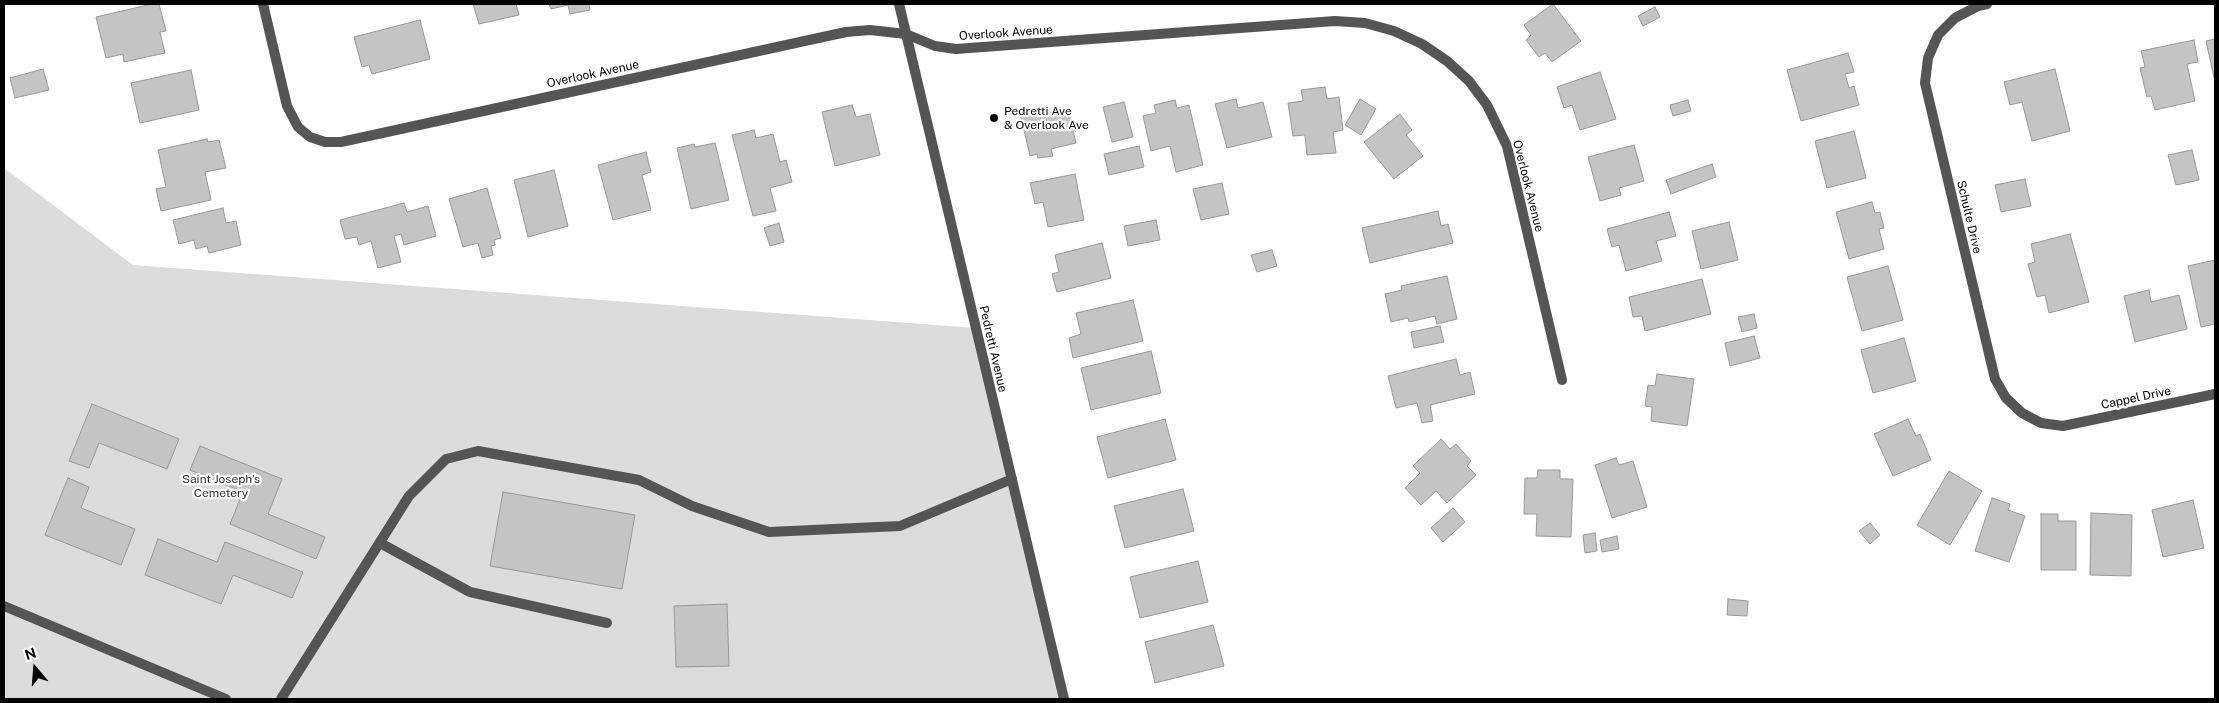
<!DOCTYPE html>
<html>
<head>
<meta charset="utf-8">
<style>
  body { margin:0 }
  #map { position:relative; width:2219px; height:703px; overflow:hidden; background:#fff; font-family:"Public Sans",sans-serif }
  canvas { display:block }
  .frame { position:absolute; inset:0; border:5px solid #000; pointer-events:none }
  .north { position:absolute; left:10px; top:643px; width:50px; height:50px; -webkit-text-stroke:4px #fff; paint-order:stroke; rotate:342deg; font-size:14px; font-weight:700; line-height:20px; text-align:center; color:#000 }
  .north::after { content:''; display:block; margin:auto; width:18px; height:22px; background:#000; clip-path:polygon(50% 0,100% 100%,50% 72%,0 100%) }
</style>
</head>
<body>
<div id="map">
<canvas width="2219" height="703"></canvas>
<div class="frame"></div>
<div class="north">N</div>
</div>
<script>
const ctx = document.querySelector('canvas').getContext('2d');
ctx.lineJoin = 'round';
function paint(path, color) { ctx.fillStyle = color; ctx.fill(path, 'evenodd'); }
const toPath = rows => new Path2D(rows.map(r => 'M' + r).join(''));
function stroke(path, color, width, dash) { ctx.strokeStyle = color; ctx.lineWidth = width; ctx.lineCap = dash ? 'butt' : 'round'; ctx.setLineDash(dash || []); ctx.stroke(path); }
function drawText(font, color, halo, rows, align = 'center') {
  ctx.font = font + ' "Public Sans",sans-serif'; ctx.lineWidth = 4.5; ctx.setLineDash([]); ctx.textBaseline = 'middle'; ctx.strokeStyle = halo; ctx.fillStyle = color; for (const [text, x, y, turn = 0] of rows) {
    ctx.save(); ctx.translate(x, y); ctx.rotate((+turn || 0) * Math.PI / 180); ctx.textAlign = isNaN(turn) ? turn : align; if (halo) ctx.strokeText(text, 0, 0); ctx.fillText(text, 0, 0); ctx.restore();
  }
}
const green = toPath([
  [4,168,133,265,976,328,1064,699,4,699]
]);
const building = toPath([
  [152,4,159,4,166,31,160,32,165,53,124,62,123,54,106,58,96,17,152,4],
  [473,4,516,4,519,15,479,24,473,4],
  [549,4,589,4,590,10,570,14,568,5,551,9,549,4],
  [1553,4,1581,41,1552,62,1545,53,1539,57,1526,40,1531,35,1524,25,1553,4],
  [1655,7,1660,17,1643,26,1638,16,1655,7],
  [420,20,430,59,372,74,369,65,362,67,354,37,420,20],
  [2215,39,2215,82,2206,41,2215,39],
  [2194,40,2198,62,2187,64,2195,101,2155,110,2151,96,2147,97,2140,68,2145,67,2141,51,2194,40],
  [1848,53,1854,72,1845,74,1849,88,1854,86,1859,105,1801,121,1787,70,1848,53],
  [43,69,49,90,15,98,10,78,43,69],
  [2055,69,2070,131,2032,141,2022,102,2010,105,2004,82,2055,69],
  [191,70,199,110,140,123,131,83,191,70],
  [1600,72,1616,119,1580,130,1572,105,1564,108,1557,87,1600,72],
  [1325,87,1327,99,1339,97,1343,130,1333,132,1336,153,1307,155,1305,135,1293,136,1288,103,1303,101,1301,90,1325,87],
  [1236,99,1238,108,1263,102,1272,137,1227,148,1215,104,1236,99],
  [1360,99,1376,109,1361,135,1345,125,1360,99],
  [1175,100,1177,108,1189,105,1203,165,1176,172,1170,146,1151,151,1143,116,1156,113,1154,105,1175,100],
  [1688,100,1691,111,1673,116,1670,105,1688,100],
  [1124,102,1133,137,1112,142,1103,107,1124,102],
  [852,105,856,117,870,114,880,155,835,166,822,112,852,105],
  [1041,108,1042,114,1068,108,1076,143,1051,149,1053,156,1038,158,1037,154,1030,156,1020,113,1041,108],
  [1400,114,1412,130,1406,135,1423,156,1394,179,1364,142,1400,114],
  [754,130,756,138,773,134,780,162,786,160,792,182,770,188,776,211,753,216,732,135,754,130],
  [1854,131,1866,178,1827,188,1815,141,1854,131],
  [207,139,208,142,219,140,226,168,205,172,211,200,161,211,156,189,166,187,158,150,207,139],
  [715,143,729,200,691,209,677,148,694,144,695,147,715,143],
  [1634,145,1644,181,1619,188,1621,195,1600,201,1588,157,1634,145],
  [1139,146,1144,167,1109,175,1104,154,1139,146],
  [2192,150,2199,180,2176,185,2168,155,2192,150],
  [646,152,651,172,642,175,651,210,613,220,598,165,646,152],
  [1712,164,1716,177,1671,194,1666,180,1712,164],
  [554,170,568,226,528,237,514,180,554,170],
  [1075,174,1084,220,1048,227,1043,202,1035,204,1030,183,1075,174],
  [2025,179,2031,206,2001,212,1995,185,2025,179],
  [1222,183,1229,214,1201,220,1193,189,1222,183],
  [487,188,501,238,494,240,495,245,491,246,493,255,482,258,478,243,463,247,449,199,487,188],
  [1872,202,1875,213,1880,212,1884,228,1879,229,1884,249,1849,259,1836,212,1872,202],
  [404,203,407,212,428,206,436,236,404,245,401,234,394,236,401,262,378,268,371,241,359,245,357,237,345,239,340,220,404,203],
  [223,208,226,223,236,221,241,245,209,253,207,246,196,249,194,240,179,244,173,220,223,208],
  [1438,211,1441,226,1448,224,1453,243,1370,263,1362,228,1438,211],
  [1669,212,1676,236,1656,241,1662,261,1626,271,1619,245,1612,247,1607,229,1669,212],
  [1156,220,1160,240,1128,246,1124,226,1156,220],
  [1729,222,1738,260,1701,269,1692,231,1729,222],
  [779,223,784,242,770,246,764,228,779,223],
  [2070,234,2089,302,2049,313,2045,295,2037,297,2028,264,2035,262,2031,244,2070,234],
  [1102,243,1111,278,1057,292,1052,274,1059,272,1055,255,1102,243],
  [1272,250,1277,266,1257,272,1251,255,1272,250],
  [2215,260,2215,324,2201,327,2188,266,2215,260],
  [1888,266,1903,320,1862,331,1847,277,1888,266],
  [1447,276,1457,319,1437,324,1435,316,1409,322,1408,318,1391,322,1385,294,1402,290,1401,286,1447,276],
  [1702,279,1711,314,1645,331,1642,316,1633,317,1629,297,1702,279],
  [2149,290,2151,302,2179,295,2187,329,2135,342,2124,296,2149,290],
  [1133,300,1143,341,1073,358,1069,338,1081,334,1076,313,1133,300],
  [1754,314,1757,328,1742,332,1738,317,1754,314],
  [1440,326,1444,342,1414,348,1411,332,1440,326],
  [1754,336,1760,358,1730,366,1725,343,1754,336],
  [1904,338,1916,381,1873,393,1861,350,1904,338],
  [1151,351,1161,393,1091,410,1081,368,1151,351],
  [1456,359,1460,375,1470,372,1475,394,1430,405,1433,421,1422,423,1417,403,1396,408,1388,376,1456,359],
  [1657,374,1694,379,1687,426,1651,421,1652,407,1645,406,1648,385,1655,386,1657,374],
  [92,404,179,439,167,469,99,443,89,468,69,461,92,404],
  [1165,419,1176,460,1108,478,1097,437,1165,419],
  [1908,419,1916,436,1920,434,1931,460,1893,476,1874,434,1908,419],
  [1441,439,1450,449,1456,444,1471,461,1467,466,1476,475,1447,503,1436,491,1421,505,1405,488,1420,473,1413,466,1441,439],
  [200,446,282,479,268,514,325,537,316,559,230,524,243,492,190,470,200,446],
  [1616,458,1619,465,1633,461,1647,507,1612,518,1595,465,1616,458],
  [1538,470,1560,470,1560,479,1573,479,1571,537,1536,536,1537,514,1524,514,1525,478,1537,478,1538,470],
  [1949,471,1982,491,1950,545,1917,525,1949,471],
  [68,478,89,487,81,508,135,529,121,565,45,535,68,478],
  [1183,489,1194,531,1125,548,1114,506,1183,489],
  [503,492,635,515,622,589,490,566,503,492],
  [1992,498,2010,504,2008,510,2025,516,2009,562,1975,551,1992,498],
  [2193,500,2204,548,2163,557,2152,510,2193,500],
  [1453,508,1465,522,1443,542,1431,528,1453,508],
  [2091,513,2132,515,2131,576,2090,575,2091,513],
  [2041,514,2058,514,2058,521,2076,521,2076,570,2041,570,2041,514],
  [1870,523,1880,535,1870,544,1859,531,1870,523],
  [1595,533,1597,551,1585,553,1583,535,1595,533],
  [1617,536,1619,549,1602,552,1600,540,1617,536],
  [158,539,217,562,225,542,303,572,292,598,233,575,221,604,145,575,158,539],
  [1198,561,1208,602,1140,618,1130,577,1198,561],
  [1728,599,1748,601,1747,616,1727,615,1728,599],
  [727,604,729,666,676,667,674,606,727,604],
  [1213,625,1224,666,1155,683,1145,642,1213,625]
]);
const service = toPath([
  [380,543,470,592,607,623],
  [4,606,226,699],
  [281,699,409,496,446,459,478,451,639,480,692,506,769,532,900,526,1012,479]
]);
const minor = toPath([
  [263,4,287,106,298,127,310,137,325,142,341,142,846,32,870,30,906,34,935,46,956,49,1335,21,1365,23,1394,31,1422,44,1447,61,1469,81,1487,105,1507,146,1562,380],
  [1987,4,1978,6,1955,18,1938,35,1928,58,1925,83,1995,379,2006,398,2022,413,2041,423,2063,426,2215,394]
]);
const tertiary = toPath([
  [899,4,1064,699]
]);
const markers = [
  [994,118,5,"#000"]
];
const streetNames = [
  ["Overlook Avenue",1006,33,-4],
  ["Overlook Avenue",593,74,-12],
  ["Overlook Avenue",1528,186,76],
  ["Schulte Drive",1969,217,77],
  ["Pedretti Avenue",993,349,77],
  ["Cappel Drive",2136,398,-12]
];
const poiNames = [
  ["Pedretti Ave",1004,111],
  ["& Overlook Ave",1004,125]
];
const parkNames = [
  ["Saint Joseph’s",221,479],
  ["Cemetery",221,493]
];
paint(green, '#dcdcdc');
paint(building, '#c4c4c4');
stroke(building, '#999', 1);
stroke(service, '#555', 10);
stroke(minor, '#555', 10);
stroke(tertiary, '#555', 10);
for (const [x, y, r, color] of markers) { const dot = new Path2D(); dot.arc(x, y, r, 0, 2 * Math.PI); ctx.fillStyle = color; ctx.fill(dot); stroke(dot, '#fff', 2); }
drawText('12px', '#000', '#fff', streetNames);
drawText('12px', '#000', '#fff', poiNames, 'left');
drawText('12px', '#333', '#fff', parkNames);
</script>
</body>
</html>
